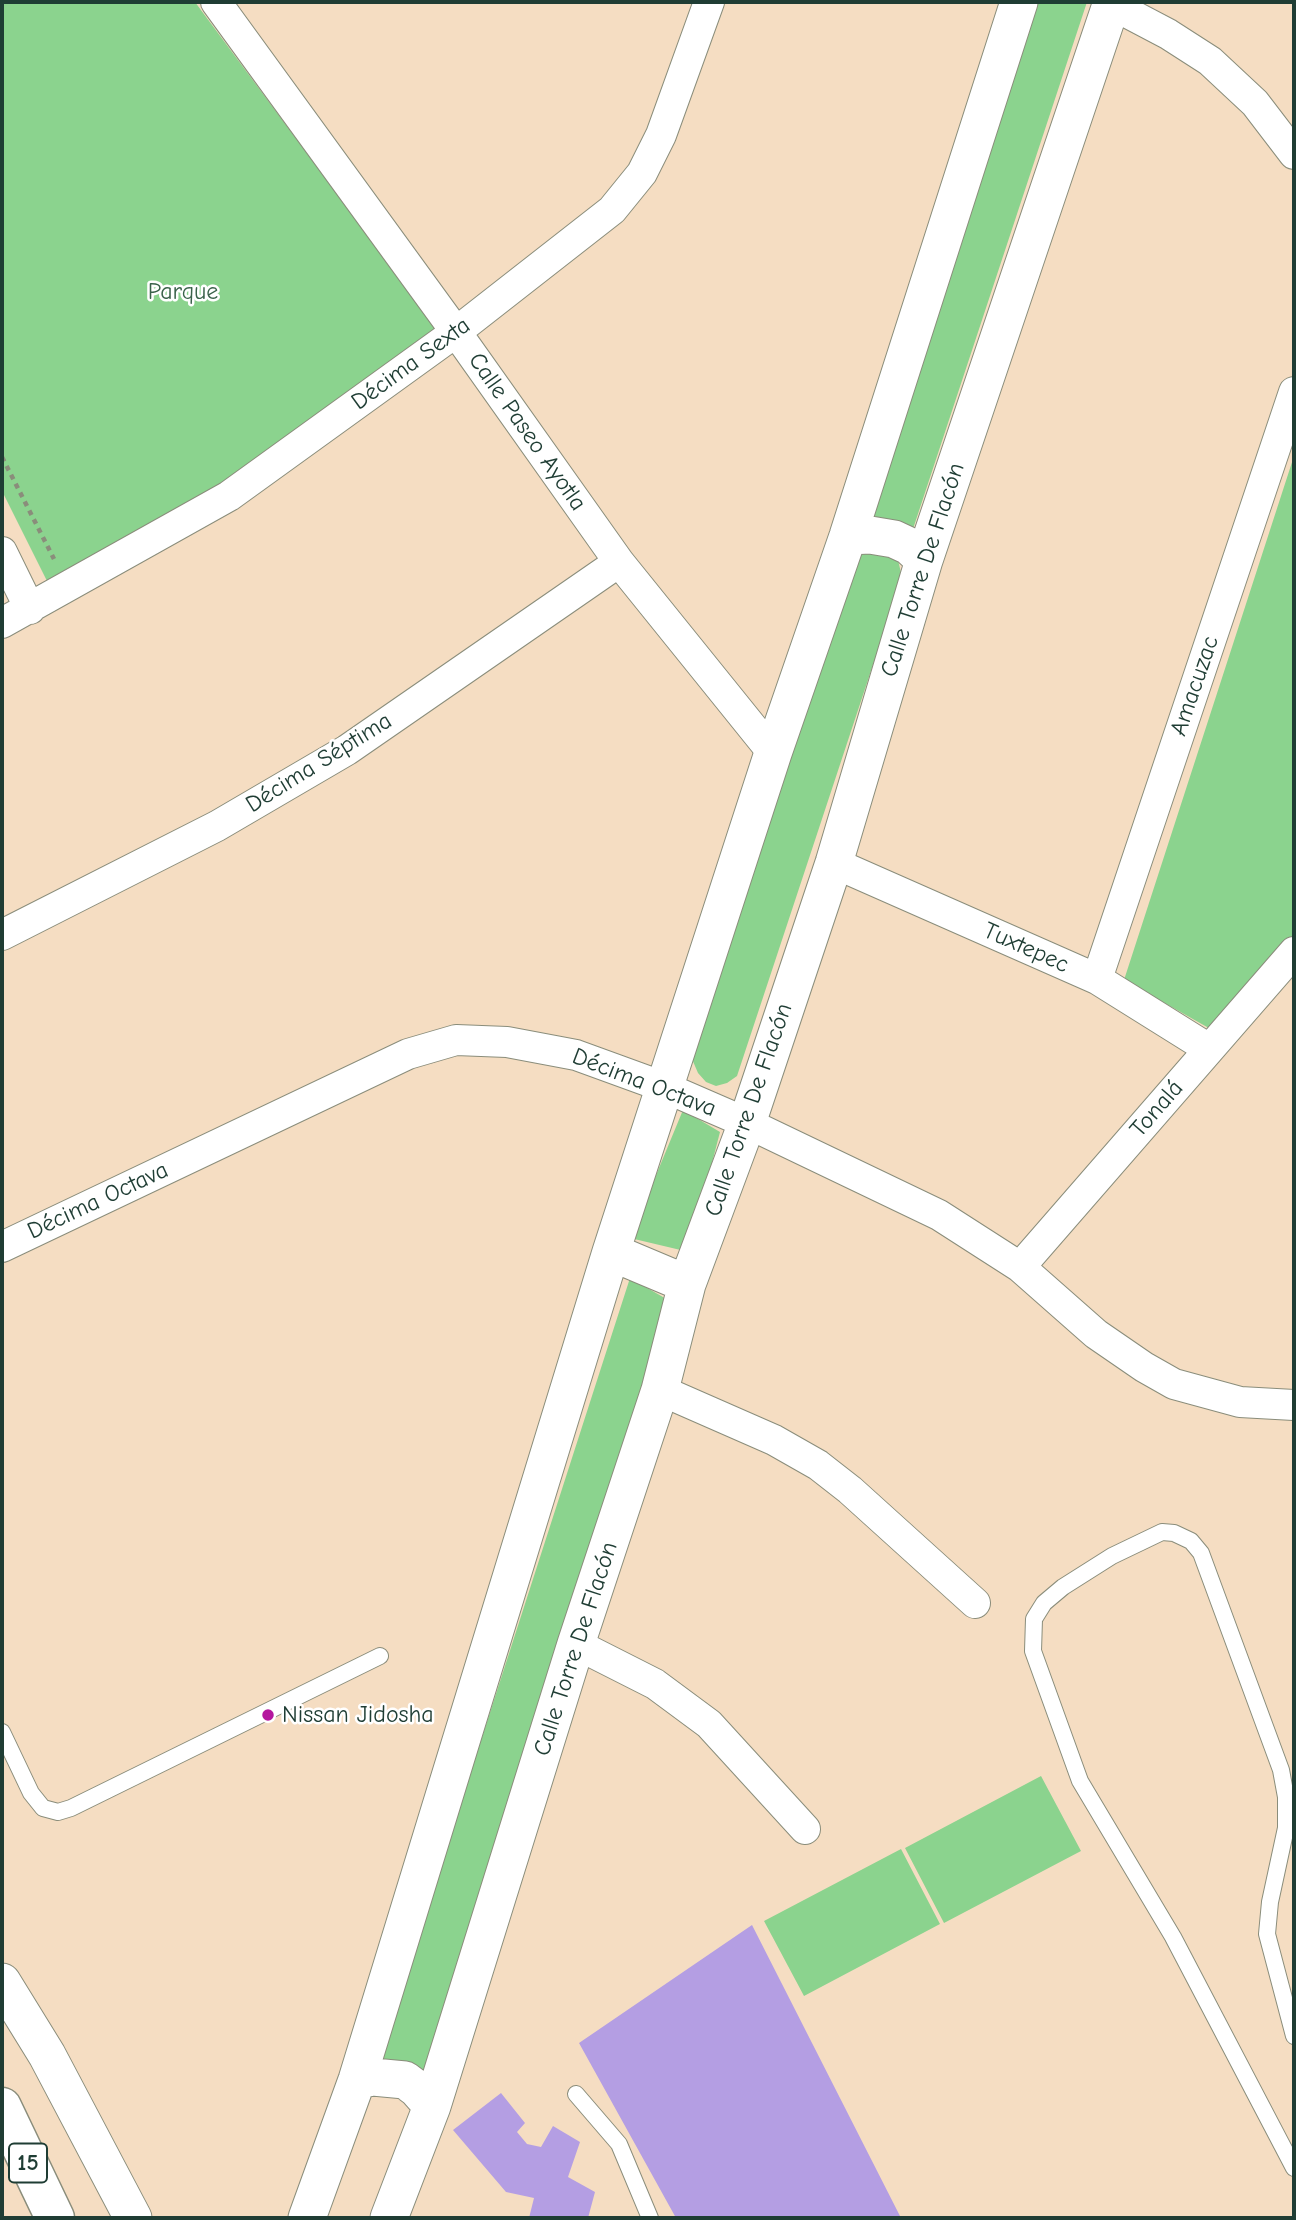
<!DOCTYPE html>
<html>
<head>
<meta charset="utf-8">
<style>
  body { margin:0 }
  #map { position:relative; width:1296px; height:2220px; overflow:hidden; background:#f5ddc2; font-family:"Comic Neue",sans-serif }
  canvas { display:block }
  .frame { position:absolute; inset:0; border:4px solid #1f3d34; pointer-events:none }
</style>
</head>
<body>
<div id="map">
<canvas width="1296" height="2220"></canvas>
<div class="frame"></div>
</div>
<script>
const ctx = document.querySelector('canvas').getContext('2d');
ctx.lineJoin = 'round';
function paint(path, color) { ctx.fillStyle = color; ctx.fill(path, 'evenodd'); }
const toPath = rows => new Path2D(rows.map(r => 'M' + r).join(''));
function stroke(path, color, width, dash) { ctx.strokeStyle = color; ctx.lineWidth = width; ctx.lineCap = dash ? 'butt' : 'round'; ctx.setLineDash(dash || []); ctx.stroke(path); }
function drawText(font, color, halo, rows, align = 'center') {
  ctx.font = font + ' "Comic Neue",sans-serif'; ctx.lineWidth = 5; ctx.setLineDash([]); ctx.textBaseline = 'middle'; ctx.strokeStyle = halo; ctx.fillStyle = color; for (const [text, x, y, turn = 0] of rows) {
    ctx.save(); ctx.translate(x, y); ctx.rotate((+turn || 0) * Math.PI / 180); ctx.textAlign = isNaN(turn) ? turn : align; if (halo) ctx.strokeText(text, 0, 0); ctx.fillText(text, 0, 0); ctx.restore();
  }
}
const green = toPath([
  [2,2,195,2,440,333,224,491,47,581,2,491],
  [1037,2,1087,2,912,532,869,521],
  [1294,456,1294,942,1214,1031,1124,980],
  [879,548,898,560,902,577,737,1076,727,1083,716,1086,706,1082,698,1073,692,1059,852,565,860,554],
  [683,1110,720,1132,689,1252,630,1238],
  [630,1278,675,1304,425,2076,378,2060],
  [1041,1776,1081,1851,944,1923,905,1848],
  [901,1849,940,1924,804,1996,764,1921]
]);
const building = toPath([
  [752,1925,901,2218,676,2218,579,2043],
  [501,2093,525,2123,517,2132,527,2144,541,2147,553,2126,580,2142,568,2177,595,2192,588,2218,529,2218,534,2198,506,2192,453,2130]
]);
const path = toPath([
  [2,457,54,559]
]);
const service = toPath([
  [2,1732,31,1793,43,1808,58,1812,71,1808,380,1656],
  [1294,2036,1267,1934,1270,1902,1286,1828,1286,1797,1281,1770,1201,1553,1191,1541,1174,1533,1162,1532,1112,1556,1063,1587,1044,1603,1034,1619,1033,1651,1080,1781,1173,1937,1294,2168],
  [576,2094,619,2144,650,2218]
]);
const minor = toPath([
  [216,2,456,332,619,562,773,753],
  [1111,4,1168,34,1210,61,1255,103,1294,154],
  [2,552,30,609],
  [2,623,229,496,456,332,612,210,642,173,661,135,709,2],
  [834,863,1097,979,1209,1049],
  [2,935,217,826,347,750,619,562],
  [1097,979,1294,392],
  [2,1247,408,1054,456,1040,507,1042,576,1055,664,1087,747,1123,939,1215,1020,1267,1096,1334,1144,1367,1174,1384,1240,1402,1294,1405],
  [1020,1267,1294,952],
  [660,1390,774,1440,818,1465,850,1490,975,1603],
  [576,1644,655,1684,709,1724,805,1829]
]);
const tertiary = toPath([
  [848,536,870,535,894,539,909,546,924,560],
  [611,1252,687,1284],
  [2,1982,47,2055,133,2218],
  [357,2080,373,2077,405,2080,417,2089,432,2106],
  [307,2218,357,2080,611,1252,773,753,848,536,1019,2],
  [389,2218,432,2106,576,1644,660,1390,687,1284,747,1123,834,863,924,560,1112,2]
]);
const trunk = toPath([
  [2,2107,55,2218]
]);
const markers = [
  [268,1715,7,"#b5179e"]
];
const shields = [
  [28,2163,38]
];
const shieldNames = [
  ["15",28,2163]
];
const parkNames = [
  ["Parque",183,292]
];
const streetNames = [
  ["Décima Sexta",411,364,-36],
  ["Calle Paseo Ayotla",527,432,55],
  ["Calle Torre De Flacón",923,570,-72],
  ["Amacuzac",1195,686,-71],
  ["Décima Séptima",319,763,-32],
  ["Tuxtepec",1026,948,24],
  ["Décima Octava",644,1083,21],
  ["Tonalá",1157,1109,-49],
  ["Calle Torre De Flacón",749,1110,-71],
  ["Décima Octava",98,1201,-25],
  ["Calle Torre De Flacón",576,1649,-72]
];
const poiNames = [
  ["Nissan Jidosha",282,1715]
];
paint(green, '#8bd38e');
paint(building, '#b49ee3');
stroke(service, '#8a8d7b', 18);
stroke(minor, '#8a8d7b', 32);
stroke(tertiary, '#8a8d7b', 39);
stroke(trunk, '#8a8d7b', 41);
stroke(path, '#8a8d7b', 4.5, [5, 5]);
stroke(service, '#fff', 16);
stroke(minor, '#fff', 30);
stroke(tertiary, '#fff', 37);
stroke(trunk, '#fff', 38);
for (const [x, y, r, color] of markers) { const dot = new Path2D(); dot.arc(x, y, r, 0, 2 * Math.PI); ctx.fillStyle = color; ctx.fill(dot); stroke(dot, '#fff', 2.5); }
for (const [x, y, w] of shields) { const box = new Path2D(); box.roundRect(x - w / 2, y - 19.5, w, 39, 5); ctx.fillStyle = '#fff'; ctx.fill(box); stroke(box, '#1f3d34', 2); }
drawText('bold 23px', '#1f3d34', null, shieldNames);
drawText('24px', '#3a624a', '#fff', parkNames);
drawText('24px', '#1f3d34', '#fff', streetNames);
drawText('24px', '#1f3d34', '#fff', poiNames, 'left');
</script>
</body>
</html>
